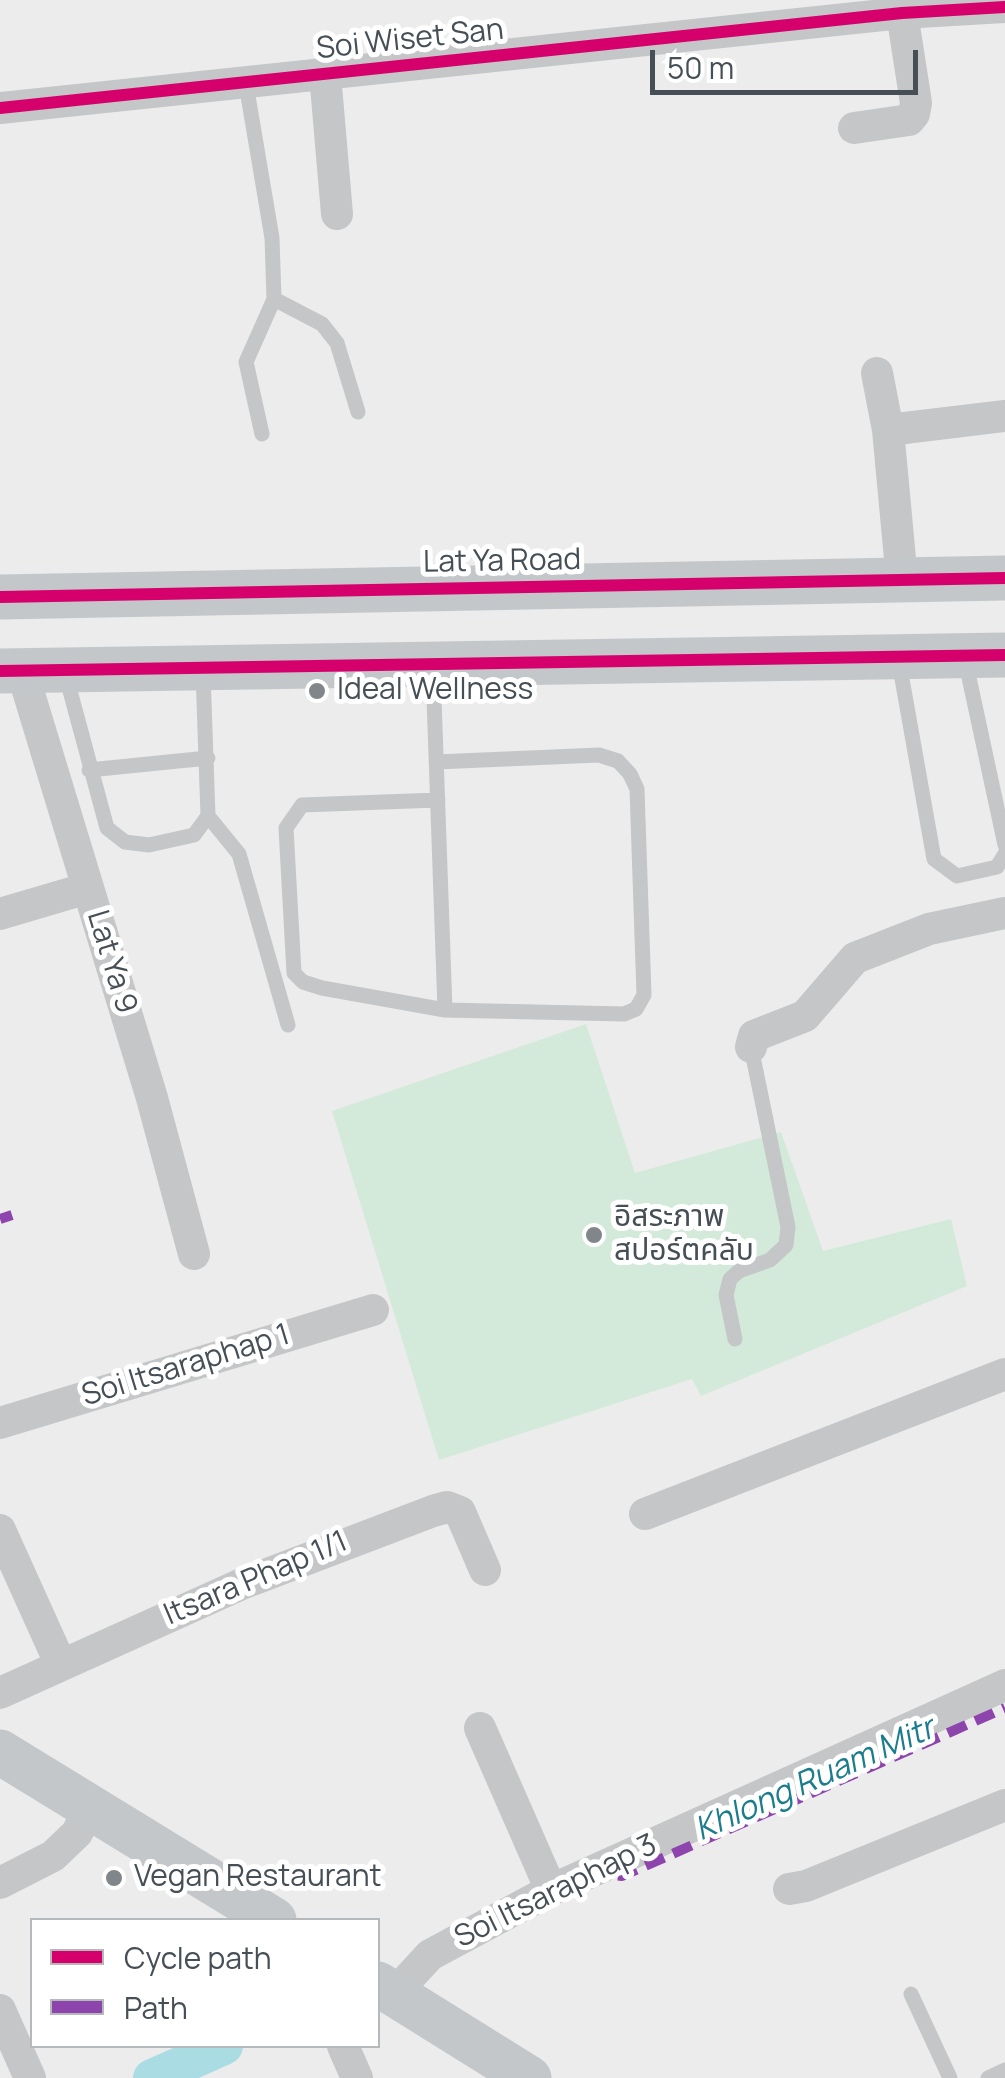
<!DOCTYPE html>
<html>
<head>
<meta charset="utf-8">
<style>
  body { margin:0 }
  #map { position:relative; width:1005px; height:2078px; overflow:hidden; background:#edecec; font-family:Manrope,sans-serif }
  canvas { display:block }
  .legend { position:absolute; left:30px; top:1918px; width:350px; height:130px; box-sizing:border-box; background:#fff; border:2px solid #b5b9bb; margin:0; padding:12px 18px; list-style:none; font-size:30px; color:#464f56 }
  .legend li { display:flex; align-items:center; gap:20px; height:50px }
  .legend b { width:50px; border:2px solid #b5b9bb }
  .scale { position:absolute; left:650px; top:50px; width:268px; height:45px; box-sizing:border-box; border:5px solid #464f56; border-top:0; padding-left:12px; font-size:30px; line-height:35px; white-space:nowrap; color:#464f56; -webkit-text-stroke:8px #fff; paint-order:stroke }
</style>
</head>
<body>
<div id="map">
<canvas width="1005" height="2078"></canvas>
<ul class="legend">
<li><b style="height:12px;background:#d6006c"></b>Cycle path</li>
<li><b style="height:12px;background:#8e44ad"></b>Path</li>
</ul>
<div class="scale">50 m</div>
</div>
<script>
const ctx = document.querySelector('canvas').getContext('2d');
ctx.lineJoin = 'round';
function paint(path, color) { ctx.fillStyle = color; ctx.fill(path, 'evenodd'); }
const toPath = rows => new Path2D(rows.map(r => 'M' + r).join(''));
function stroke(path, color, width, dash) { ctx.strokeStyle = color; ctx.lineWidth = width; ctx.lineCap = dash ? 'butt' : 'round'; ctx.setLineDash(dash || []); ctx.stroke(path); }
function drawText(font, color, halo, rows, align = 'center') {
  ctx.font = font + ' Manrope,"Noto Sans Thai",sans-serif'; ctx.lineWidth = 10; ctx.setLineDash([]); ctx.textBaseline = 'middle'; ctx.strokeStyle = halo; ctx.fillStyle = color; for (const [text, x, y, turn = 0] of rows) {
    ctx.save(); ctx.translate(x, y); ctx.rotate((+turn || 0) * Math.PI / 180); ctx.textAlign = isNaN(turn) ? turn : align; if (halo) ctx.strokeText(text, 0, 0); ctx.fillText(text, 0, 0); ctx.restore();
  }
}
const green = toPath([
  [586,1024,635,1173,781,1132,823,1251,951,1219,967,1286,701,1396,692,1379,439,1460,332,1111]
]);
const canal = toPath([
  [152,2078,224,2046]
]);
const lane = toPath([
  [246,84,272,238,274,299,246,362,262,434],
  [274,299,322,324,337,343,358,412],
  [965,659,1005,845],
  [899,662,934,859,957,876,997,867,1005,854],
  [433,670,445,1010],
  [66,676,107,828,125,842,149,845,194,835,208,816,203,672],
  [436,762,599,755,618,761,630,774,637,789,644,995,636,1009,624,1014,445,1010,322,988,303,982,294,973,286,828,302,805,438,800],
  [89,770,208,758],
  [208,816,239,854,288,1025],
  [735,1339,726,1295,730,1279,739,1271,770,1260,786,1245,788,1227,751,1047],
  [911,1994,950,2078],
  [988,2078,1005,2070]
]);
const street = toPath([
  [325,74,337,214],
  [0,108,902,13,1005,7],
  [854,128,909,120,914,114,916,103,902,13],
  [877,373,888,430],
  [902,580,888,430,1005,416],
  [22,671,152,1098,194,1254],
  [0,914,88,888],
  [751,1047,754,1036,805,1016,855,958,929,929,1005,913],
  [0,1423,373,1310],
  [645,1514,1005,1374],
  [0,1530,60,1663],
  [0,1693,244,1583,433,1511,447,1507,460,1512,485,1570],
  [480,1728,551,1890],
  [0,1883,53,1856,77,1833,89,1809],
  [789,1889,806,1886,1005,1805],
  [394,1994,430,1955,551,1890,1005,1685],
  [0,2010,30,2078],
  [343,2046,357,2078]
]);
const secondary = toPath([
  [0,597,1005,578],
  [0,671,1005,655],
  [0,1752,274,1920],
  [378,1984,529,2078]
]);
const quiet = toPath([
  [0,1219,12,1215],
  [588,1873,622,1876,1005,1708]
]);
const cycleway = toPath([
  [0,108,902,13,1005,7],
  [0,597,1005,578],
  [0,671,1005,655]
]);
const markers = [
  [317,691,10,"#80868a"],
  [594,1235,10,"#80868a"],
  [114,1878,10,"#80868a"]
];
const streetNames = [
  ["Soi Wiset San",410,40,-6],
  ["Lat Ya Road",502,562,-1],
  ["Lat Ya 9",111,962,73],
  ["Soi Itsaraphap 1",186,1366,-17],
  ["Itsara Phap 1/1",256,1579,-23],
  ["Soi Itsaraphap 3",556,1892,-26]
];
const poiNames = [
  ["Ideal Wellness",337,691],
  ["อิสระภาพ",614,1218],
  ["สปอร์ตคลับ",614,1252],
  ["Vegan Restaurant",134,1878]
];
const waterNames = [
  ["Khlong Ruam Mitr",815,1780,-24]
];
paint(green, '#d3eada');
stroke(canal, '#aadce4', 38);
stroke(lane, '#c4c6c7', 15);
stroke(street, '#c4c6c7', 32);
stroke(secondary, '#c4c7c9', 45);
stroke(quiet, '#8e44ad', 10, [20, 10]);
stroke(cycleway, '#d6006c', 12);
for (const [x, y, r, color] of markers) { const dot = new Path2D(); dot.arc(x, y, r, 0, 2 * Math.PI); ctx.fillStyle = color; ctx.fill(dot); stroke(dot, '#fff', 4); }
drawText('30px', '#464f56', '#fff', streetNames);
drawText('30px', '#464f56', '#fff', poiNames, 'left');
drawText('italic 32px', '#1a7c8d', '#fff', waterNames);
</script>
</body>
</html>
